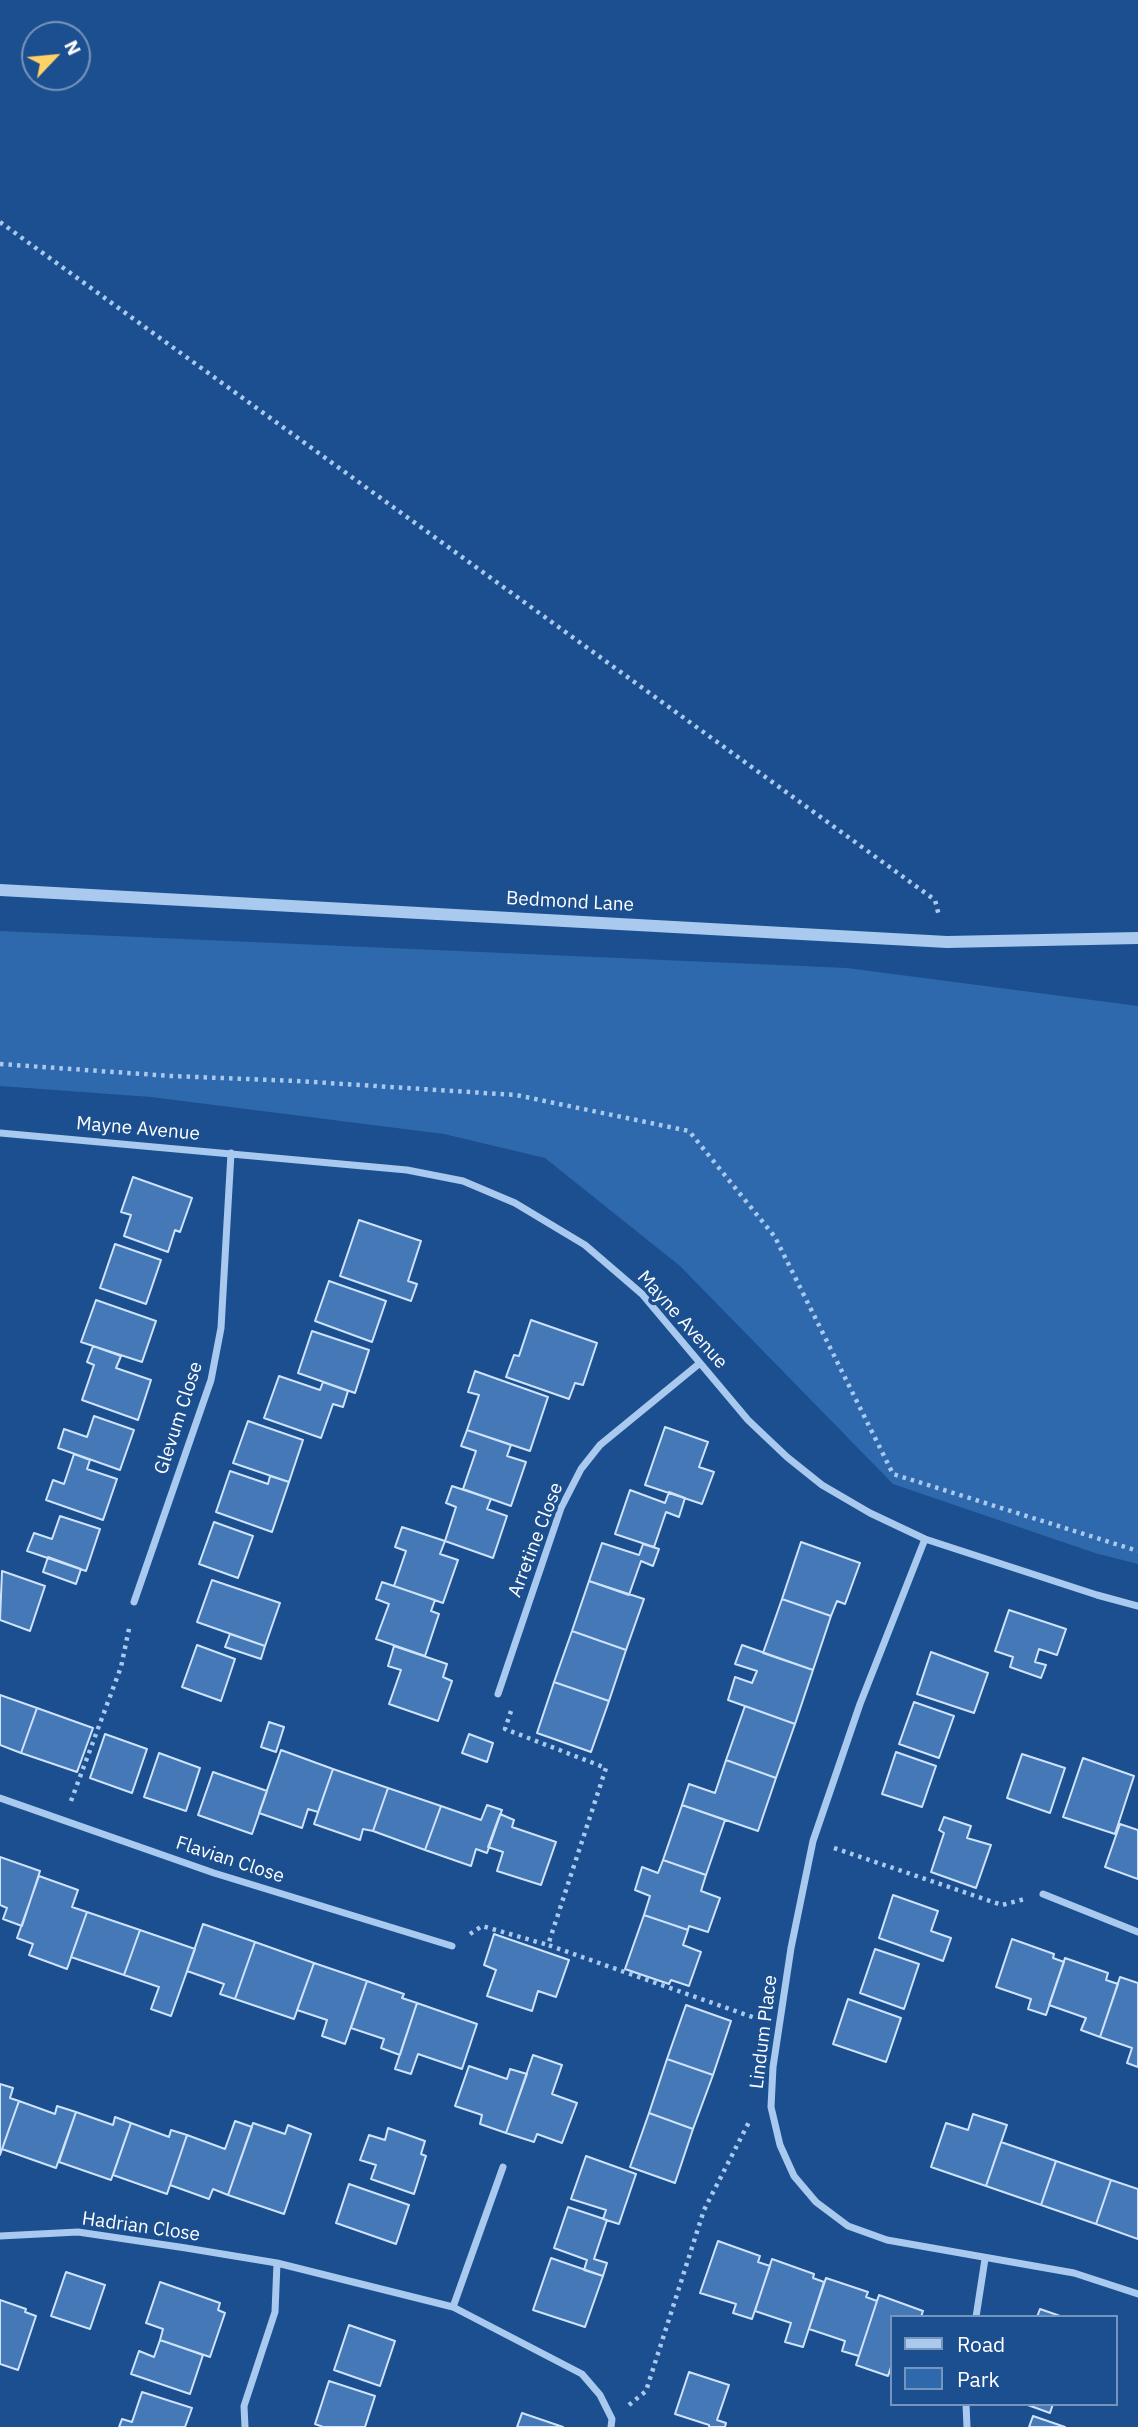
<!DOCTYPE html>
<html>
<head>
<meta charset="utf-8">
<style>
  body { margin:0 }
  #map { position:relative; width:1138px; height:2427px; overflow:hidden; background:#1b4f8f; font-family:"IBM Plex Sans",sans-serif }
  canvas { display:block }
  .legend { position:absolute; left:890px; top:2315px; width:228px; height:91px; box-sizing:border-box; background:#1b4f8f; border:2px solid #7695bc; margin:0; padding:9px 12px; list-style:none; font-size:21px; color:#fff }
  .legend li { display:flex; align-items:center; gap:14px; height:35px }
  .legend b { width:35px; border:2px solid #7695bc }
  .north { position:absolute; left:21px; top:21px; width:70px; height:70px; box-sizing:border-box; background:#1b4f8f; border:2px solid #7695bc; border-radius:50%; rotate:64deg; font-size:19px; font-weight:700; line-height:28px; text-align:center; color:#fff }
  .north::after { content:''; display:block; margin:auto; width:24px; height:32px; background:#ffd166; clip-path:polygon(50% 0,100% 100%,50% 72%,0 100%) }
</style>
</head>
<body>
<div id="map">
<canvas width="1138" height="2427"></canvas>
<ul class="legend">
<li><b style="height:9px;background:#a9c9ee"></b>Road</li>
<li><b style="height:19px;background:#2e69ad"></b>Park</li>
</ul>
<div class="north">N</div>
</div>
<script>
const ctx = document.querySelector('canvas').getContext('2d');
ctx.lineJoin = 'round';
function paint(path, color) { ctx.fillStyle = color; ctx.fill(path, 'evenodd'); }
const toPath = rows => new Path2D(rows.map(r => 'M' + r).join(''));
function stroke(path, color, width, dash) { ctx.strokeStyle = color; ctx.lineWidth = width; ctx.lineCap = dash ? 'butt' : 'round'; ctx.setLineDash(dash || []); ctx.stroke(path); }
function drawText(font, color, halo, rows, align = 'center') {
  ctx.font = font + ' "IBM Plex Sans",sans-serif'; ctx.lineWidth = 7; ctx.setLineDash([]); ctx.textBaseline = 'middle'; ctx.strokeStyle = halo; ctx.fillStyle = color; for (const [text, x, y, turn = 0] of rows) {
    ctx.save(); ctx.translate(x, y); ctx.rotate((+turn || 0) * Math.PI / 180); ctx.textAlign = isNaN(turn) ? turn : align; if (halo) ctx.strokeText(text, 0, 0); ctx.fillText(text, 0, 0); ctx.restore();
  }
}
const green = toPath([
  [0,931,847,968,1138,1006,1138,1564,1095,1553,893,1484,680,1266,545,1158,444,1134,151,1097,0,1086]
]);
const building = toPath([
  [133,1177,192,1198,180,1232,175,1230,168,1252,124,1236,131,1215,121,1212,133,1177],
  [359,1220,421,1241,408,1281,417,1284,411,1301,340,1276,359,1220],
  [115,1244,161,1260,146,1304,100,1288,115,1244],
  [329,1281,386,1301,372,1342,315,1321,329,1281],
  [96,1300,156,1321,142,1362,81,1342,96,1300],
  [531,1320,597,1343,583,1385,575,1383,569,1399,506,1377,514,1355,519,1356,531,1320],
  [312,1331,369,1350,355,1393,298,1373,312,1331],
  [93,1346,121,1356,116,1368,151,1380,138,1420,82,1400,94,1365,87,1362,93,1346],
  [475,1371,548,1397,530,1451,467,1430,479,1395,468,1392,475,1371],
  [279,1376,320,1390,323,1382,348,1391,343,1407,333,1404,321,1438,264,1418,279,1376],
  [94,1416,134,1430,120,1470,58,1448,64,1429,87,1437,94,1416],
  [248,1421,303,1440,289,1482,233,1463,248,1421],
  [665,1427,708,1442,699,1467,714,1472,702,1504,645,1485,665,1427],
  [467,1430,511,1445,507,1456,526,1462,511,1506,463,1489,476,1451,461,1446,467,1430],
  [74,1454,90,1460,87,1469,117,1479,103,1520,46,1500,53,1480,64,1484,74,1454],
  [230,1471,268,1484,270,1476,289,1482,272,1532,216,1512,230,1471],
  [452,1486,491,1499,487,1509,507,1516,493,1558,445,1541,456,1507,446,1503,452,1486],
  [630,1490,665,1503,669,1492,685,1498,679,1517,666,1512,654,1547,615,1534,630,1490],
  [60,1516,100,1529,86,1571,27,1551,34,1533,52,1539,60,1516],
  [214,1522,253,1536,238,1578,199,1564,214,1522],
  [402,1527,445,1541,440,1554,458,1560,443,1603,394,1586,406,1551,395,1547,402,1527],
  [801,1542,860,1563,845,1604,837,1601,831,1616,782,1599,801,1542],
  [602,1543,639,1555,643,1544,659,1549,653,1566,641,1561,629,1595,589,1581,602,1543],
  [48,1557,81,1569,76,1584,43,1572,48,1557],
  [2,1571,45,1586,30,1631,0,1620,2,1571],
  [212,1580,280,1603,265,1646,197,1622,212,1580],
  [589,1581,644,1599,626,1650,572,1631,589,1581],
  [382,1582,435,1600,431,1611,439,1614,425,1656,376,1639,389,1604,376,1599,382,1582],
  [782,1599,831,1616,813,1670,763,1653,782,1599],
  [1009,1610,1066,1629,1057,1655,1039,1649,1035,1662,1046,1665,1041,1678,1010,1667,1013,1657,995,1651,1009,1610],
  [572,1631,626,1650,609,1701,554,1682,572,1631],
  [230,1634,265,1646,261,1659,225,1647,230,1634],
  [197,1645,235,1659,221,1701,182,1687,197,1645],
  [742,1645,813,1670,795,1724,728,1700,735,1677,752,1683,757,1671,735,1664,742,1645],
  [394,1646,447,1664,443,1677,452,1681,438,1721,389,1704,401,1670,388,1666,394,1646],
  [931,1652,988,1673,974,1713,917,1694,931,1652],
  [554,1682,609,1701,591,1752,537,1733,554,1682],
  [0,1695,37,1708,21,1753,0,1745,0,1695],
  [914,1702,954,1716,939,1758,899,1744,914,1702],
  [745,1706,795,1724,776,1778,726,1760,745,1706],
  [37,1708,93,1728,77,1772,21,1753,37,1708],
  [269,1722,284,1727,276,1752,261,1747,269,1722],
  [105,1734,147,1749,132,1793,90,1778,105,1734],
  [469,1734,493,1743,487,1762,462,1753,469,1734],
  [281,1750,333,1769,318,1812,308,1809,302,1828,259,1813,281,1750],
  [896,1752,936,1766,922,1807,882,1794,896,1752],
  [159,1753,200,1768,186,1811,144,1797,159,1753],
  [1022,1754,1065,1768,1050,1813,1007,1798,1022,1754],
  [1083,1758,1134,1776,1115,1834,1063,1817,1083,1758],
  [726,1760,776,1778,758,1831,682,1805,689,1784,715,1793,726,1760],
  [333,1769,388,1788,373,1831,363,1829,360,1840,314,1824,333,1769],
  [213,1772,267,1791,252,1834,198,1815,213,1772],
  [388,1788,441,1806,425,1850,373,1831,388,1788],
  [487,1805,502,1810,487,1853,476,1849,471,1866,425,1850,441,1806,481,1820,487,1805],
  [682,1805,725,1820,706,1875,663,1860,682,1805],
  [500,1814,514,1820,512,1827,556,1842,541,1885,497,1871,503,1852,488,1847,500,1814],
  [944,1817,971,1826,967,1838,991,1845,976,1888,931,1872,944,1833,939,1830,944,1817],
  [1120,1824,1138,1830,1138,1879,1105,1867,1120,1824],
  [0,1857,40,1871,22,1926,3,1919,7,1908,0,1905,0,1857],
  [663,1860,706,1875,701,1891,720,1898,708,1932,689,1926,688,1930,644,1915,650,1896,635,1890,642,1867,658,1873,663,1860],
  [39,1876,78,1890,72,1907,87,1912,67,1969,29,1955,33,1944,17,1938,39,1876],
  [893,1895,938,1911,931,1931,951,1938,943,1961,879,1938,893,1895],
  [87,1912,140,1930,124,1975,71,1957,87,1912],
  [644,1915,688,1930,683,1945,701,1952,689,1986,671,1980,669,1984,625,1969,644,1915],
  [203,1924,255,1942,235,1999,220,1994,224,1984,187,1971,203,1924],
  [140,1930,195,1949,171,2016,151,2009,159,1987,124,1975,140,1930],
  [494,1934,569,1960,556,1997,538,1991,532,2011,487,1996,496,1970,484,1965,494,1934],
  [1012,1939,1054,1954,1053,1958,1064,1962,1046,2015,1028,2009,1031,1999,996,1987,1012,1939],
  [255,1942,314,1963,294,2019,235,1999,255,1942],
  [875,1949,919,1964,904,2009,860,1993,875,1949],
  [1065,1958,1108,1973,1106,1980,1118,1984,1100,2037,1081,2030,1086,2018,1049,2005,1065,1958],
  [314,1963,367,1981,345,2044,322,2036,327,2020,297,2010,314,1963],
  [1120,1977,1138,1983,1138,2067,1127,2063,1132,2048,1100,2037,1120,1977],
  [367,1981,404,1994,402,1998,417,2003,400,2055,381,2048,384,2039,351,2028,367,1981],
  [848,1999,901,2018,886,2062,833,2044,848,1999],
  [417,2003,477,2024,462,2069,418,2054,411,2074,395,2069,417,2003],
  [686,2005,731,2021,713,2075,667,2059,686,2005],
  [533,2055,562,2065,552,2094,577,2103,562,2143,537,2134,534,2142,506,2133,533,2055],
  [667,2059,713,2075,693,2129,649,2113,667,2059],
  [469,2066,507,2079,510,2069,527,2074,506,2133,480,2124,482,2115,455,2106,469,2066],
  [0,2084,13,2088,10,2098,19,2101,0,2155,0,2084],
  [19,2101,55,2114,57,2106,76,2112,56,2168,2,2149,19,2101],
  [76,2112,113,2125,115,2117,131,2123,111,2180,59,2162,76,2112],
  [649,2113,693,2129,675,2183,630,2167,649,2113],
  [973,2114,1007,2125,986,2186,931,2167,946,2123,968,2130,973,2114],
  [235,2121,252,2127,228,2195,213,2189,209,2199,170,2185,187,2135,225,2149,235,2121],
  [131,2123,169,2137,171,2130,187,2135,167,2194,113,2175,131,2123],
  [253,2123,285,2134,288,2125,311,2134,284,2214,228,2195,253,2123],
  [388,2128,425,2141,421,2154,426,2156,414,2194,371,2179,376,2165,360,2160,369,2135,385,2140,388,2128],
  [1001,2142,1056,2161,1041,2205,986,2186,1001,2142],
  [586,2156,636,2174,619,2224,603,2219,606,2210,571,2199,586,2156],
  [1056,2161,1111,2180,1096,2224,1041,2205,1056,2161],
  [1111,2180,1138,2189,1138,2239,1096,2224,1111,2180],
  [349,2184,409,2205,396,2244,336,2223,349,2184],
  [568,2207,607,2220,594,2259,607,2263,603,2276,584,2270,587,2260,554,2248,568,2207],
  [718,2241,760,2256,758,2262,770,2266,752,2319,733,2313,736,2304,700,2293,718,2241],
  [551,2258,603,2276,585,2327,533,2310,551,2258],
  [772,2259,814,2274,813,2278,824,2282,803,2347,785,2342,791,2323,755,2311,772,2259],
  [66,2272,105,2285,90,2329,51,2316,66,2272],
  [826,2278,868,2292,866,2297,877,2301,859,2356,842,2351,845,2341,809,2329,826,2278],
  [160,2282,220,2303,218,2310,225,2313,210,2357,160,2340,163,2329,146,2323,160,2282],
  [879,2295,923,2311,921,2317,891,2317,891,2367,888,2376,856,2365,879,2295],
  [0,2300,26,2309,25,2312,36,2316,18,2370,0,2364,0,2300],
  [1040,2309,1063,2317,1037,2317,1040,2309],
  [349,2325,395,2341,380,2386,334,2370,349,2325],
  [160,2340,203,2355,190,2394,131,2374,139,2351,154,2357,160,2340],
  [689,2372,729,2385,717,2420,726,2423,725,2427,709,2427,709,2425,675,2414,689,2372],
  [329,2381,375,2396,365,2427,323,2427,315,2424,329,2381],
  [142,2392,192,2408,185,2427,119,2427,122,2419,132,2422,142,2392],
  [1025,2404,1053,2404,1050,2413,1025,2404],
  [522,2413,563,2427,517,2427,522,2413],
  [1033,2416,1065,2427,1029,2427,1033,2416]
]);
const path = toPath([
  [0,222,935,900,939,916],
  [0,1064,171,1076,297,1081,516,1095,689,1131,775,1237,893,1474,1138,1551],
  [511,1711,505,1729,606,1768,548,1945,758,2019],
  [71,1801,121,1667,130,1624],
  [834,1848,1002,1905,1025,1899],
  [470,1934,482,1926,548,1945],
  [629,2405,646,2391,704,2210,750,2120]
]);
const minor = toPath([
  [0,1133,407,1170,463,1181,515,1203,585,1245,642,1294,748,1420,787,1457,822,1485,870,1513,925,1539,1097,1595,1138,1606],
  [925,1539,860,1704,813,1841,791,1948,773,2067,771,2107,780,2145,794,2176,816,2202,848,2226,887,2240,1074,2273,1138,2294],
  [134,1602,211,1380,221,1328,231,1153],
  [498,1694,561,1508,581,1469,600,1445,700,1363],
  [0,1798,214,1873,452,1946],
  [1043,1894,1138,1932],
  [0,2236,78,2232,186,2248,277,2263,453,2307,582,2374,600,2395,612,2419,611,2427],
  [453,2307,503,2167],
  [976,2317,985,2259],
  [966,2404,967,2427],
  [245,2427,244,2406,275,2312,277,2263]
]);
const tertiary = toPath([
  [0,890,947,942,1138,938]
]);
const streetNames = [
  ["Bedmond Lane",570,902,3],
  ["Mayne Avenue",138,1129,5],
  ["Mayne Avenue",682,1320,48],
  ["Glevum Close",179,1418,-72],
  ["Arretine Close",536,1540,-69],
  ["Flavian Close",230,1860,18],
  ["Lindum Place",764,2032,-83],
  ["Hadrian Close",141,2227,8]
];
paint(green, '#2e69ad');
paint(building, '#4478b7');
stroke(building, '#cfe3fa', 2);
stroke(path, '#a9c9ee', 4.5, [3.5, 5]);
stroke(minor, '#a9c9ee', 7);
stroke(tertiary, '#a9c9ee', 12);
drawText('19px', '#fff', '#1b4f8f', streetNames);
</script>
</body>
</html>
